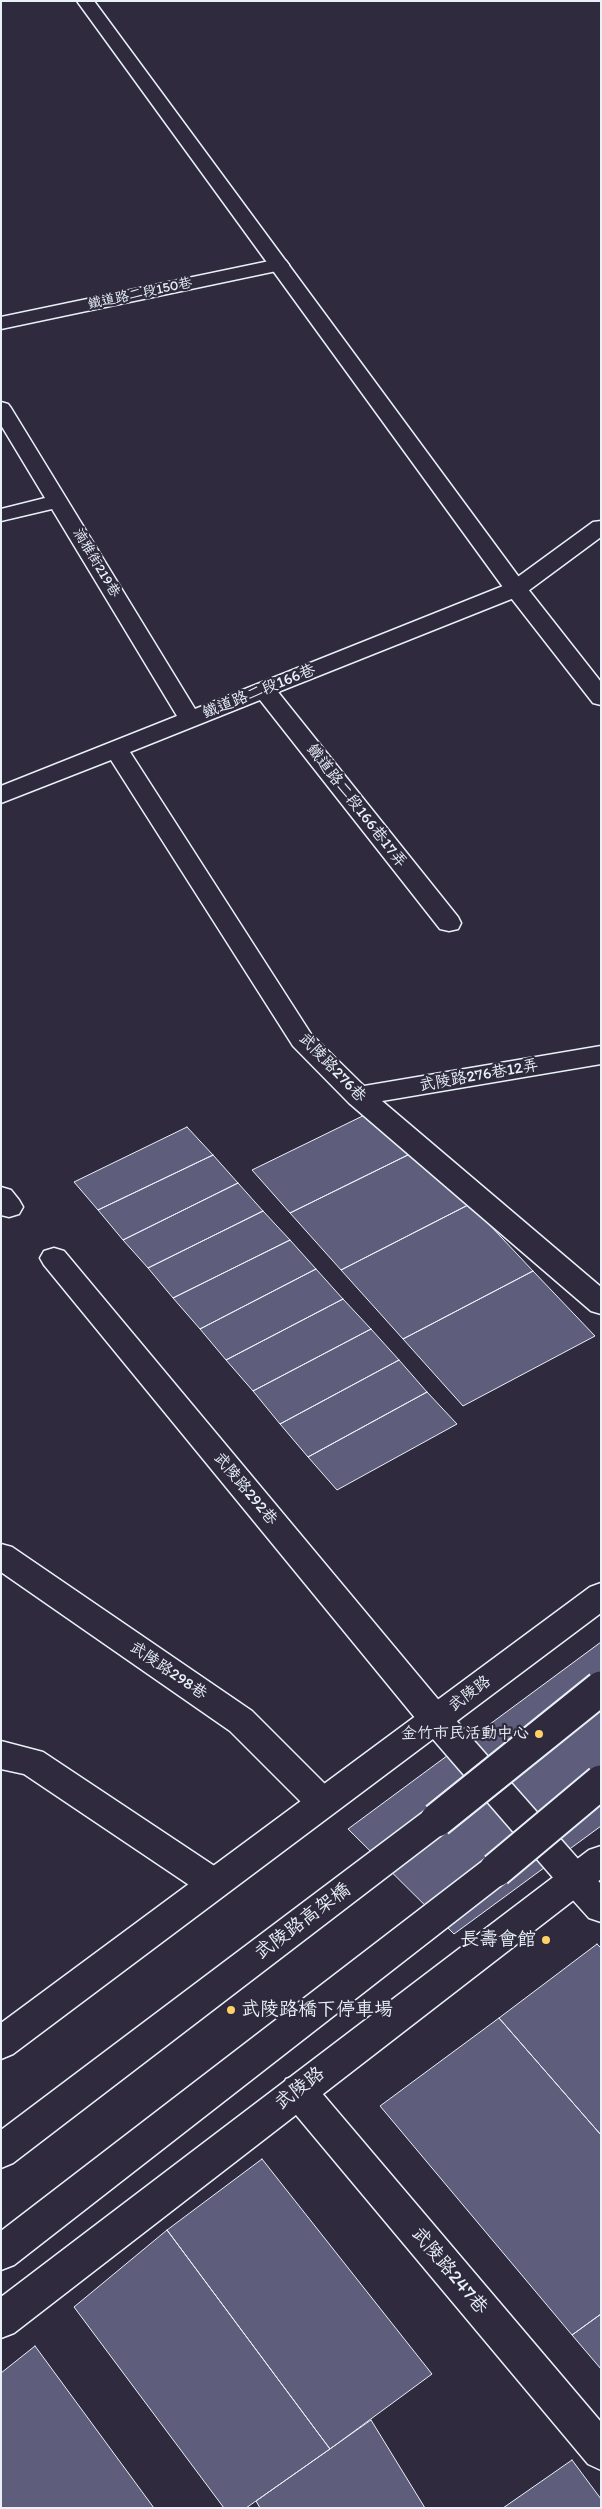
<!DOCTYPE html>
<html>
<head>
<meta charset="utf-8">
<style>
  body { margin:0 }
  #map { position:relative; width:602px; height:2509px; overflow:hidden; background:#2f2a3d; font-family:Itim,sans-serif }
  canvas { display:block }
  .frame { position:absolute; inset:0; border:2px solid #e8f1f8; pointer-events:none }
</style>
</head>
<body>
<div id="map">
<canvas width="602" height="2509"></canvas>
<div class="frame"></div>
</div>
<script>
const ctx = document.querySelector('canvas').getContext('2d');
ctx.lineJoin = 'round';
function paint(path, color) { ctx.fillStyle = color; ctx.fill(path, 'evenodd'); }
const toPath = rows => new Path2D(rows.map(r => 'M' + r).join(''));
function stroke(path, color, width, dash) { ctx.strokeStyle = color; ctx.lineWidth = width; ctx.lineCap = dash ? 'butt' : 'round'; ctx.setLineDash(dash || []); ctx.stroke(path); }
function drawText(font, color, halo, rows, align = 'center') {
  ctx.font = font + ' Itim,"LXGW WenKai TC",sans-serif'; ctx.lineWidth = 4.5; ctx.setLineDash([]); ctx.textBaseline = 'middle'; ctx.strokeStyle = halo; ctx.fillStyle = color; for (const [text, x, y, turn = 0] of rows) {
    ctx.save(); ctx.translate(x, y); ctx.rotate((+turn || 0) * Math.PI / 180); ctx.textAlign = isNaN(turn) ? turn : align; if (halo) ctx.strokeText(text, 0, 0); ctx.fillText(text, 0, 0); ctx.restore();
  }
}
const building = toPath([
  [379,1108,418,1150,290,1213,252,1170,379,1108],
  [187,1127,213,1155,98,1210,74,1182,187,1127],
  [418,1150,470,1204,341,1270,290,1213,418,1150],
  [213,1155,238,1183,123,1240,98,1210,213,1155],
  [238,1183,263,1211,148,1268,123,1240,238,1183],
  [470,1204,533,1271,403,1339,341,1270,470,1204],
  [263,1211,290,1240,173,1298,148,1268,263,1211],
  [290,1240,316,1269,200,1329,173,1298,290,1240],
  [316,1269,343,1299,226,1360,200,1329,316,1269],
  [533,1271,595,1336,463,1406,403,1339,533,1271],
  [343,1299,371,1329,253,1391,226,1360,343,1299],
  [371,1329,399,1360,280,1424,253,1391,371,1329],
  [399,1360,427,1392,308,1457,280,1424,399,1360],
  [427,1392,457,1424,337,1490,308,1457,427,1392],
  [601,1642,601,1826,454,1934,348,1829,601,1642],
  [597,1944,601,1948,601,2135,499,2018,597,1944],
  [499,2018,601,2135,601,2314,572,2335,380,2106,499,2018],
  [262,2159,432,2374,330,2449,167,2230,262,2159],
  [167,2230,330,2449,246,2508,224,2508,74,2307,167,2230],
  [601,2314,601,2369,572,2335,601,2314],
  [35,2346,154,2508,1,2508,1,2373,35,2346],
  [371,2420,425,2508,260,2508,256,2501,371,2420],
  [572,2460,601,2499,601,2508,503,2508,572,2460]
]);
const lane = toPath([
  [279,259,286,261,289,265,286,269,1,329,1,317,279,259],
  [1,402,8,404,11,408,195,709,508,584,593,522,601,521,601,537,524,594,278,692,458,917,461,923,458,929,449,931,440,929,260,700,130,752,311,1034,364,1086,601,1046,601,1064,382,1101,601,1287,601,1314,591,1311,349,1103,293,1046,111,760,1,803,1,786,177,716,52,509,1,521,1,509,45,498,1,425,1,402],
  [1,1187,11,1190,19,1200,23,1207,19,1214,9,1217,1,1215,1,1187],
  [54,1248,64,1251,447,1710,452,1720,447,1730,436,1734,425,1730,44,1265,40,1258,44,1251,54,1248],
  [1,1544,12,1547,252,1711,333,1792,338,1802,333,1812,322,1816,311,1812,230,1731,1,1572,1,1544],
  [1,1741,43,1752,225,1873,229,1883,225,1893,213,1898,201,1893,24,1774,1,1769,1,1741],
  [574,1863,586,1868,601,1884,601,1922,589,1918,562,1888,558,1878,562,1868,574,1863],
  [298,2075,310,2079,601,2422,601,2470,588,2464,286,2103,281,2091,286,2079,298,2075]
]);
const street = toPath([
  [436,1706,447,1710,586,1868,590,1878,586,1888,574,1893,562,1888,425,1730,420,1720,425,1710,436,1706]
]);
const secondary = toPath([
  [77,1,94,1,524,584,601,682,601,705,593,703,508,594,77,1],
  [601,1583,601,1613,13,2054,1,2059,1,2023,590,1587,601,1583],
  [601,1846,601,1879,14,2333,1,2338,1,2297,589,1850,601,1846]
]);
const highway = toPath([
  [437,1806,448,1810,453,1820,448,1830,13,2163,1,2168,1,2130,426,1810,437,1806],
  [496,1855,508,1860,512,1870,508,1880,14,2265,1,2270,1,2231,484,1860,496,1855]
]);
const highwayBridge = toPath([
  [437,1820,601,1688],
  [496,1870,601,1782]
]);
const markers = [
  [539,1734,5,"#ffd166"],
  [546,1940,5,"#ffd166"],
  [231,2010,5,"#ffd166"]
];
const farStreetnames = [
  ["鐵道路二段150巷",140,294,-12],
  ["湳雅街219巷",96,563,59]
];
const streetNames = [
  ["鐵道路二段166巷",259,692,-22],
  ["鐵道路二段166巷17弄",356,806,52],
  ["武陵路276巷",332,1068,46],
  ["武陵路276巷12弄",479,1076,-10],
  ["武陵路292巷",245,1489,50],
  ["武陵路298巷",168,1671,34],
  ["武陵路",470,1694,-37]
];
const poiNames = [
  ["金竹市民活動中心",529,1734]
];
const nearStreetnames = [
  ["武陵路高架橋",303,1922,-37],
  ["武陵路",300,2089,-38],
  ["武陵路247巷",449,2271,50]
];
const nearPoinames = [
  ["長壽會館",536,1940],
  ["武陵路橋下停車場",241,2010,"left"]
];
paint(building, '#5e5e7c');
stroke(building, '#e8f1f8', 1);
stroke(lane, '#e8f1f8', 3);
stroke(street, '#e8f1f8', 3);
stroke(secondary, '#e8f1f8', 3);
stroke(highway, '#e8f1f8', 3);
paint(lane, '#2f2a3d');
paint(street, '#2f2a3d');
paint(secondary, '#2f2a3d');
paint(highway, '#2f2a3d');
stroke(highwayBridge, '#e8f1f8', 37, []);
stroke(highwayBridge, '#2f2a3d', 33);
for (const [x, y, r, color] of markers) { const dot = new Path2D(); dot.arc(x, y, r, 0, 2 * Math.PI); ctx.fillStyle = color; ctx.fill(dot); stroke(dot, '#2f2a3d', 2); }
drawText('14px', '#e8f1f8', '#2f2a3d', farStreetnames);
drawText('16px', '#e8f1f8', '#2f2a3d', streetNames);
drawText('16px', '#e8f1f8', '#2f2a3d', poiNames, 'right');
drawText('19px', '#e8f1f8', '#2f2a3d', nearStreetnames);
drawText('19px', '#e8f1f8', '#2f2a3d', nearPoinames, 'right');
</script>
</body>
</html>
